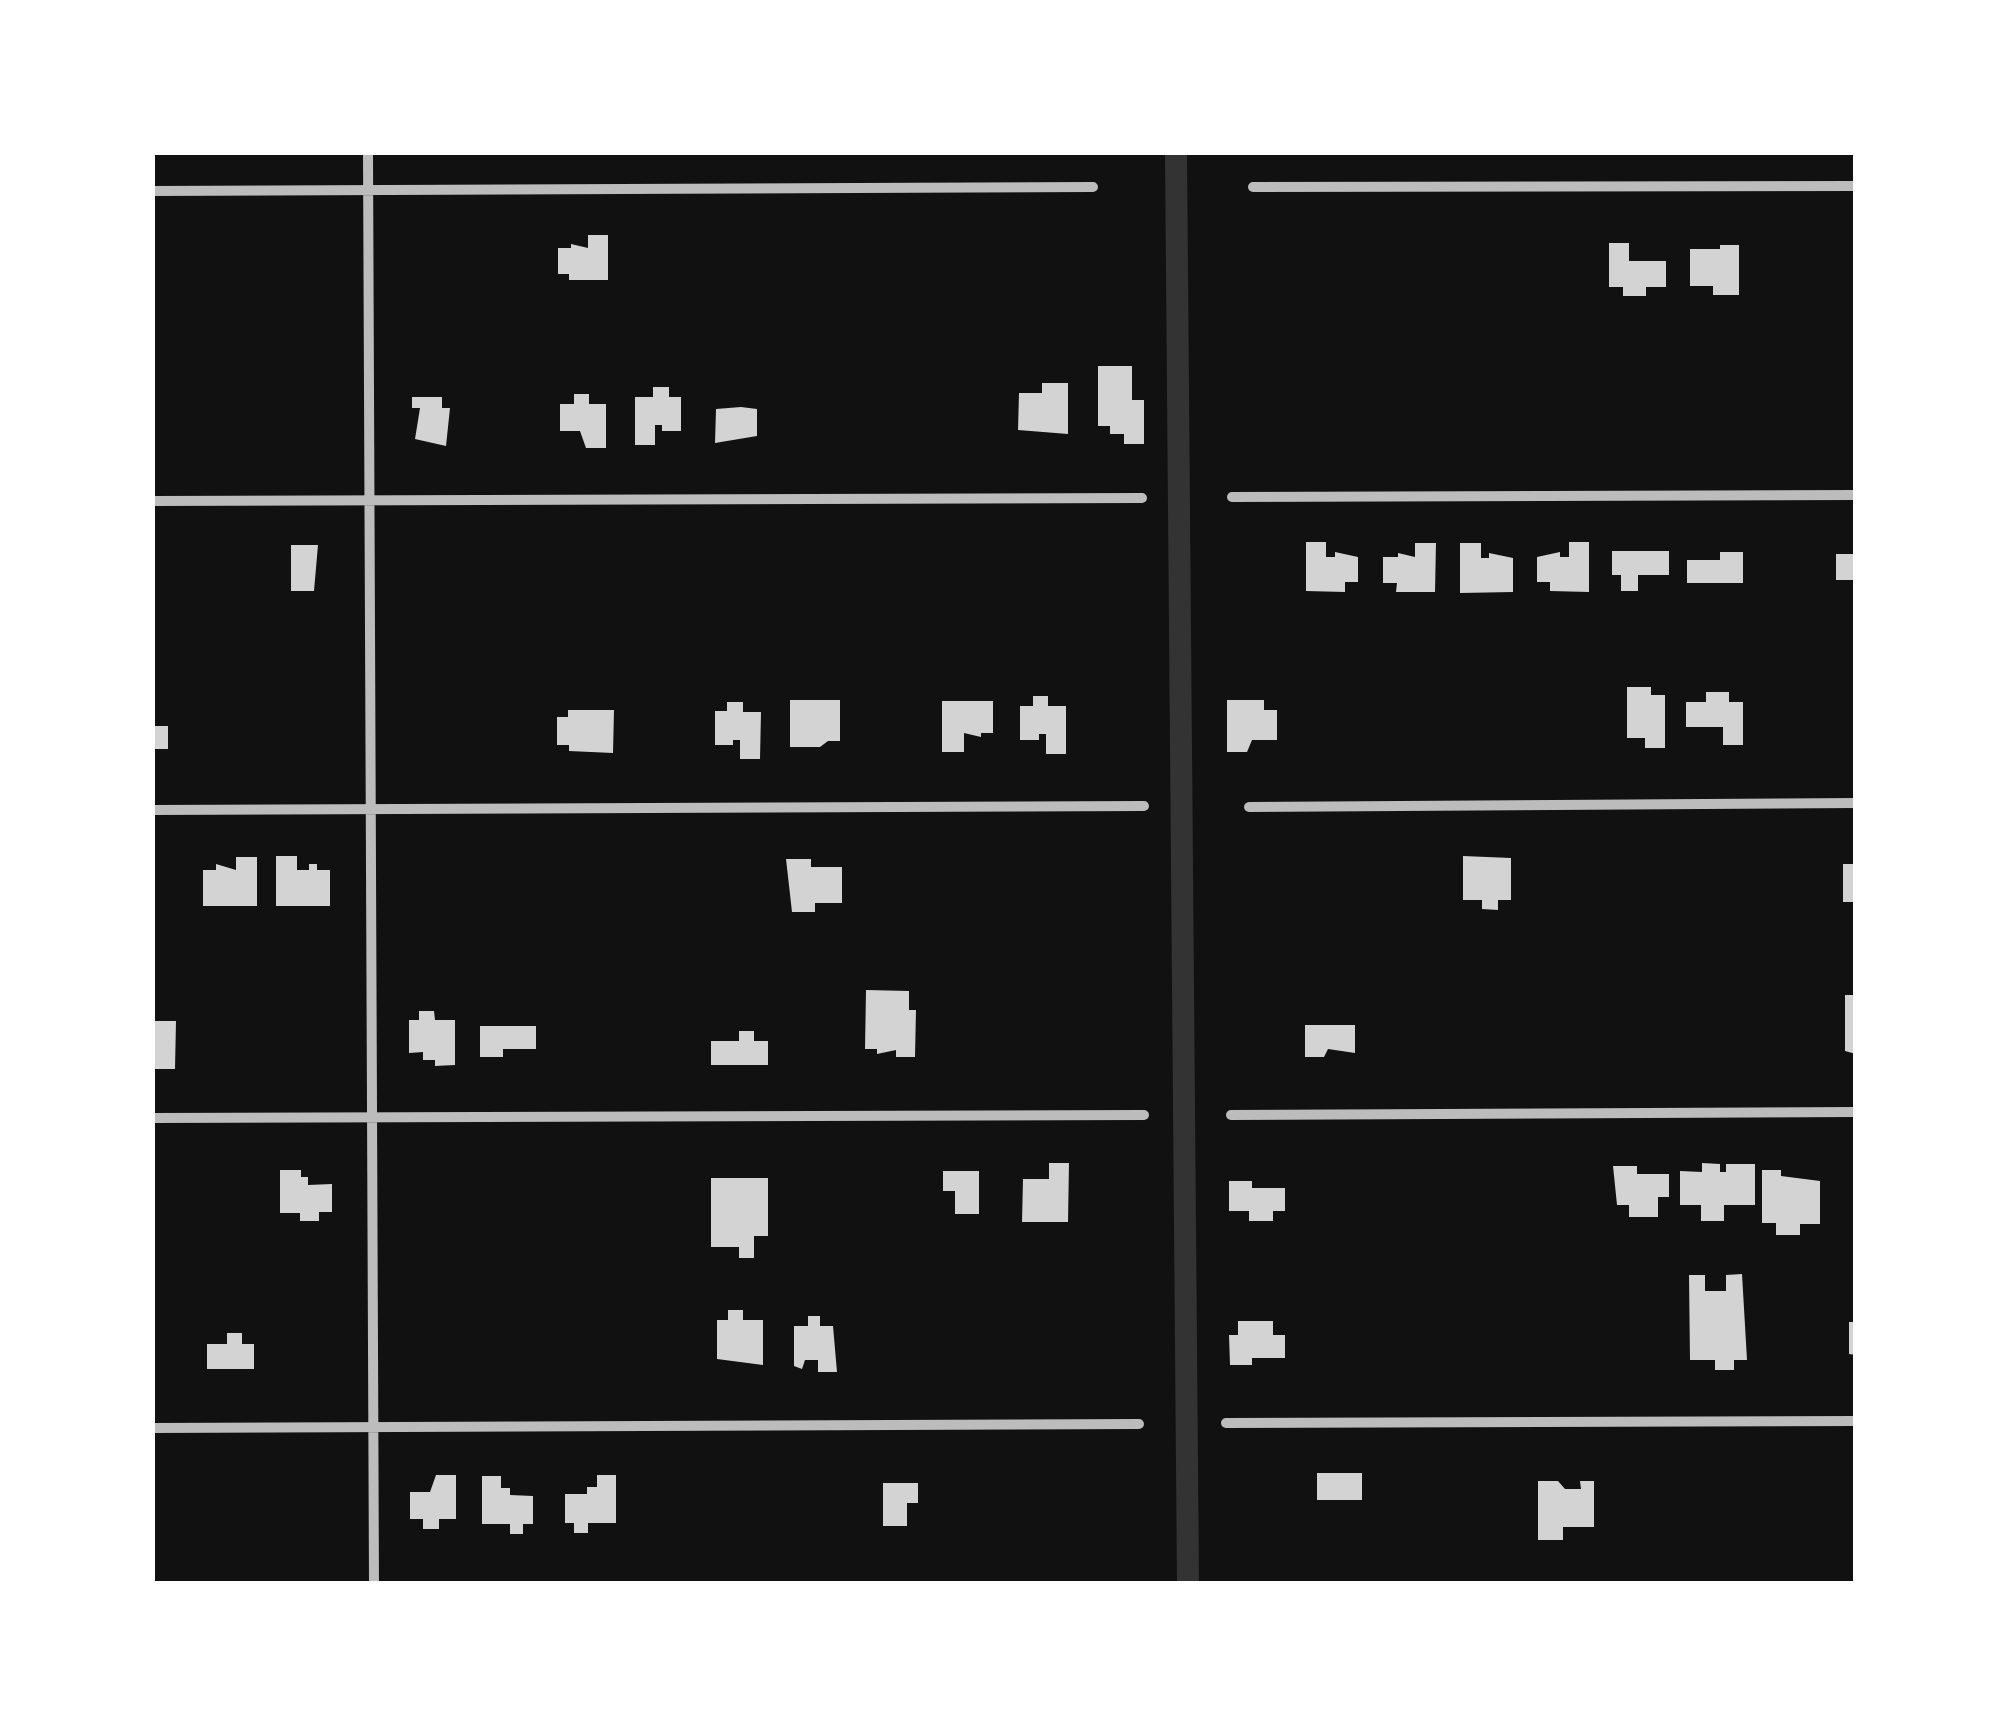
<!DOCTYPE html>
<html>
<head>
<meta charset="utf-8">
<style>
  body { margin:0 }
  #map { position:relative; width:2008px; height:1736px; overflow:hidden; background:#111; font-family:"Source Sans 3",sans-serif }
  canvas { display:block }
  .frame { position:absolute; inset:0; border:155px solid #fff; pointer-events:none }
</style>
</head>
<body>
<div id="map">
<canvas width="2008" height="1736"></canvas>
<div class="frame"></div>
</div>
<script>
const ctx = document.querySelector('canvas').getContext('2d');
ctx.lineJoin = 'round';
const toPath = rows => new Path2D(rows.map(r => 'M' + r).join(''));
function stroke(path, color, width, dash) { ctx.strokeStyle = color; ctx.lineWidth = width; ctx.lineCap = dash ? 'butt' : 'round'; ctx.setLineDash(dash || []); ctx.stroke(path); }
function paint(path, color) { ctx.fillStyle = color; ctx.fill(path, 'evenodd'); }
const canal = toPath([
  [1176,152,1188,1584]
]);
const building = toPath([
  [588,235,608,235,608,280,569,280,569,274,558,274,558,248,571,248,571,244,588,248],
  [1609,243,1629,243,1629,261,1666,261,1666,287,1646,287,1646,296,1623,296,1623,287,1609,287],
  [1720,245,1739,245,1739,295,1713,295,1713,286,1690,286,1690,249,1720,249],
  [1098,366,1132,366,1132,400,1144,400,1144,444,1124,444,1124,434,1110,434,1110,426,1098,426],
  [1042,383,1068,383,1068,434,1018,430,1019,393,1042,393],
  [653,387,669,387,669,397,681,397,681,431,662,431,662,425,655,425,655,445,635,445,635,397,653,397],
  [574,394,589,394,589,404,606,404,606,448,586,448,580,431,560,431,560,404,574,404],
  [412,397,442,397,442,408,450,408,446,446,415,439,420,408,412,408],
  [741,407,757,409,757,436,715,443,716,409],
  [1306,542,1326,542,1326,557,1335,557,1335,552,1358,557,1358,582,1345,582,1345,592,1306,591],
  [1569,542,1589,542,1589,592,1550,591,1550,582,1537,582,1537,557,1560,552,1560,557,1569,557],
  [1415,543,1436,543,1435,592,1396,592,1397,583,1383,583,1383,557,1398,557,1398,553,1415,557],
  [1460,543,1481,543,1481,558,1489,558,1489,553,1513,558,1513,592,1460,593],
  [291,545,318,545,314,591,291,591],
  [1612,551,1669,551,1669,575,1638,575,1638,591,1621,591,1621,575,1612,575],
  [1720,552,1743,552,1743,583,1687,583,1687,560,1720,560],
  [1836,554,1856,554,1856,580,1836,580],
  [1627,687,1651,687,1651,695,1665,695,1665,748,1645,748,1645,738,1627,738],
  [1706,692,1729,692,1729,702,1743,702,1743,745,1723,745,1723,727,1686,727,1686,702,1706,702],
  [1033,696,1048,696,1048,706,1066,706,1066,754,1046,754,1046,734,1039,734,1039,740,1020,740,1020,706,1033,706],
  [790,700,840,700,840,741,828,741,820,747,790,747],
  [1227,700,1264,700,1264,710,1277,710,1277,740,1252,740,1247,752,1227,752],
  [942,701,993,701,993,733,981,733,981,737,964,733,964,752,942,752],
  [727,702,743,702,743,712,761,712,760,759,740,759,740,740,733,740,733,745,715,745,715,711,727,711],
  [568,710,614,710,613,753,569,751,569,745,557,745,557,717,568,717],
  [152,726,168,726,168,749,152,749],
  [276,856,297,856,297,870,309,870,309,864,317,864,317,870,330,870,330,906,276,906],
  [1463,856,1511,858,1511,900,1498,900,1498,910,1482,909,1482,900,1463,900],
  [236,857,257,857,257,906,203,906,203,870,216,870,216,864,236,870],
  [786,859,811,859,811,867,842,867,842,903,815,903,815,912,792,912],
  [1843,864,1856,864,1856,902,1843,902],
  [866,990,909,991,909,1010,916,1010,915,1057,896,1057,896,1050,877,1054,877,1049,865,1049],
  [1845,995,1856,995,1856,1054,1845,1051],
  [419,1011,434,1011,435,1020,455,1020,455,1065,435,1066,435,1060,423,1060,423,1052,409,1053,409,1020,419,1020],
  [152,1021,176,1021,175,1069,155,1069],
  [1305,1025,1355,1025,1355,1053,1328,1049,1324,1057,1305,1057],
  [480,1026,536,1026,536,1049,503,1049,503,1057,480,1057],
  [739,1031,754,1031,754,1041,768,1041,768,1065,711,1065,711,1041,739,1041],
  [1049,1163,1069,1163,1068,1222,1022,1222,1023,1179,1049,1179],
  [1702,1163,1720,1164,1720,1172,1726,1172,1726,1164,1755,1164,1755,1205,1724,1205,1724,1221,1701,1221,1701,1205,1680,1205,1680,1171,1702,1172],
  [1613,1166,1637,1166,1637,1174,1669,1174,1669,1197,1658,1197,1658,1217,1629,1217,1629,1205,1617,1205],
  [280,1170,301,1170,301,1177,308,1177,308,1185,332,1184,332,1212,319,1212,319,1221,300,1221,300,1213,280,1213],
  [1762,1170,1781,1170,1781,1176,1820,1181,1820,1224,1800,1224,1800,1235,1776,1235,1776,1223,1762,1223],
  [943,1171,979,1171,979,1214,955,1214,955,1191,943,1191],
  [711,1178,768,1178,768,1236,754,1236,754,1258,739,1258,739,1247,711,1247],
  [1229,1181,1252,1181,1252,1188,1285,1188,1285,1211,1273,1211,1273,1221,1249,1221,1249,1211,1229,1211],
  [1742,1274,1747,1360,1734,1360,1734,1370,1715,1370,1715,1360,1690,1360,1689,1275,1705,1275,1705,1291,1726,1291,1726,1275],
  [728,1310,743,1310,743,1320,763,1320,763,1365,717,1359,717,1320,728,1320],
  [808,1316,820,1316,820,1326,833,1326,837,1372,818,1372,818,1360,805,1360,802,1369,794,1366,794,1326,808,1326],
  [1238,1321,1273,1321,1273,1335,1285,1335,1285,1358,1252,1358,1252,1365,1230,1365,1229,1335,1238,1335],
  [1849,1322,1856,1322,1856,1355,1849,1354],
  [227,1333,242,1333,242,1344,254,1344,254,1369,207,1369,207,1344,227,1344],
  [1317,1473,1362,1473,1362,1500,1317,1500],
  [436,1475,456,1475,456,1519,439,1519,439,1529,423,1529,423,1519,410,1519,410,1492,430,1492],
  [597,1475,616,1475,616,1523,588,1523,588,1533,574,1533,574,1523,565,1523,565,1494,587,1494,587,1487,597,1487],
  [482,1476,501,1476,501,1488,510,1488,510,1495,533,1496,533,1524,523,1524,523,1534,510,1534,510,1524,482,1524],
  [1538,1481,1558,1481,1565,1489,1581,1489,1580,1481,1594,1481,1594,1527,1563,1527,1563,1540,1538,1540],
  [883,1483,918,1483,918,1503,907,1503,907,1526,883,1526]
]);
const minor = toPath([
  [368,152,374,1584],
  [1253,187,1856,186],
  [152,191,1093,187],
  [1232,497,1856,495],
  [152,501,1142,498],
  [1249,807,1856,803],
  [152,810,1144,806],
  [1231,1115,1856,1112],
  [152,1118,1144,1115],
  [1226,1423,1856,1421],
  [152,1428,1139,1424]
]);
stroke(canal, '#333', 22);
paint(building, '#d3d3d3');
stroke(minor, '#bcbcbc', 10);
</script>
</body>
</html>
